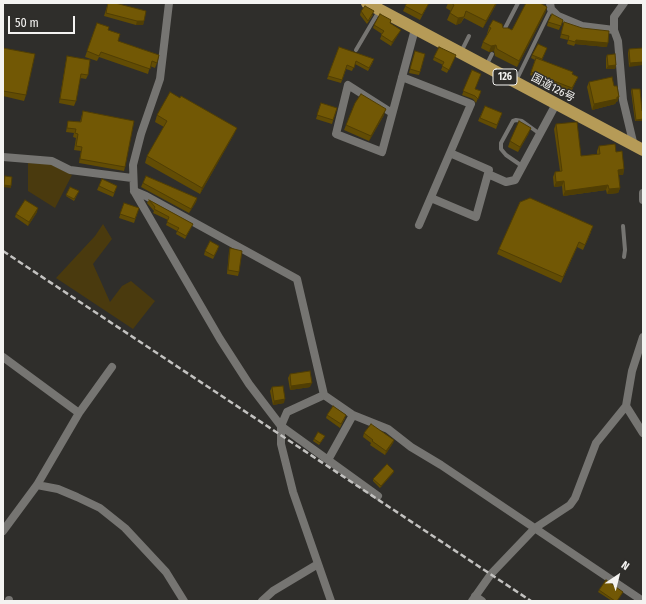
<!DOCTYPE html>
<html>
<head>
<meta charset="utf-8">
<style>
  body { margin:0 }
  #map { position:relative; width:646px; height:604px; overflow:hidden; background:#2f2e2b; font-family:"Fira Sans Condensed",sans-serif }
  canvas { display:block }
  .frame { position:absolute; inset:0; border:4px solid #f4f3f1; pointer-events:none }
  .north { position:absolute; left:598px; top:556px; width:40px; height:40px; -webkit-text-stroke:3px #2f2e2b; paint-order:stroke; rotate:35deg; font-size:11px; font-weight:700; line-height:16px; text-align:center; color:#f4f3f1 }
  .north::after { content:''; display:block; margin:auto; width:14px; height:18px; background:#f4f3f1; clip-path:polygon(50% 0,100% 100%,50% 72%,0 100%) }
  .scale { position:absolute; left:8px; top:16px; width:67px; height:18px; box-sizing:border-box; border:2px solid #f4f3f1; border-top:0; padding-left:5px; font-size:12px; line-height:14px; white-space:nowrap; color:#f4f3f1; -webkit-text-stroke:3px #2f2e2b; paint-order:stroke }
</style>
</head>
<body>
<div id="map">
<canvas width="646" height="604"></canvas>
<div class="frame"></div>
<div class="north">N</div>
<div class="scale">50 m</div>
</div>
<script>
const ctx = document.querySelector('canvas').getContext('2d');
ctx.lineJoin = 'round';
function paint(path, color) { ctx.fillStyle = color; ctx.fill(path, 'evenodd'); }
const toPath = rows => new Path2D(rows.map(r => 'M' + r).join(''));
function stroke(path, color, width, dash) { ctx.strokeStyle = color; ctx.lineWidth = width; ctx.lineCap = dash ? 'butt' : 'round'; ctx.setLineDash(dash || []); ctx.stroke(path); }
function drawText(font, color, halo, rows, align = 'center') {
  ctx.font = font + ' "Fira Sans Condensed","Noto Sans JP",sans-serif'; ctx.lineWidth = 3; ctx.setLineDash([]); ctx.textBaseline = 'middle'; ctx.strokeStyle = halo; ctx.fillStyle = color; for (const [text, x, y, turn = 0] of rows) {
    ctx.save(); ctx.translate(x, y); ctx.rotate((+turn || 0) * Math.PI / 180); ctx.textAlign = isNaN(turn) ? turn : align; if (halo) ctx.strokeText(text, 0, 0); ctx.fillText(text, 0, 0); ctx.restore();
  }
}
const green = toPath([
  [28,163,50,164,72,175,55,208,28,191],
  [103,224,112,239,93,264,110,302,122,286,131,281,155,301,133,329,56,278,95,236]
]);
const lane = toPath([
  [503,32,518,3],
  [356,50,379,11],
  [461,52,469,36],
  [487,64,492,54],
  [516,81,551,9],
  [522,166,506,155,501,149,501,143,513,121,516,120,522,121,540,134],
  [623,226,625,250,624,257]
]);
const street = toPath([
  [169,3,160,79,141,134,133,165,134,191,220,339,249,384,281,426,378,496],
  [550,3,551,9,558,16,582,26,614,30],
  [624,3,614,17,614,30,618,41,623,100,634,146],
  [402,77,471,104,419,225],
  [392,113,348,85,336,134,382,152,415,29],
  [3,157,52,161,70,170,132,178],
  [488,174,506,182,515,180,556,104],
  [134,191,146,196,297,279,324,395,353,415,388,429,411,447,441,465,643,601],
  [643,193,643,200],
  [431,198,476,217,489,170,450,153],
  [3,357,79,413],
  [324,395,287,412,281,426,281,444,293,492,331,601],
  [626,406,643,433],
  [328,460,353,415],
  [37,485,58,489,77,497,100,508,125,528,166,572,184,601],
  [3,531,37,485,79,413,112,367],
  [475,596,482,601],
  [9,601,9,600],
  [262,601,273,591,318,564],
  [472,601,491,574,535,528,570,505,575,498,596,443,626,406,632,371,643,337]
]);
const highway = toPath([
  [367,3,643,150]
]);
const rail = toPath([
  [3,251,531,601]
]);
const wall = toPath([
  [108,3,144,21,143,25,136,25,104,16],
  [407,3,429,3,420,20,403,11],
  [448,3,497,3,483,28,464,18,461,23,456,25,447,20,451,11,446,8],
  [547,7,545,13,517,67,495,56,494,51,489,52,481,48,483,42,488,34,487,34,489,27,512,30],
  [361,11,373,15,367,24,360,15],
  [391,20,390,23,399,33,391,46,380,39,382,34,373,28,374,25],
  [563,20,559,30,547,26,548,22],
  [564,22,607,47,575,44,574,46,567,44,568,40,560,38],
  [97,23,108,30,118,41,157,63,155,68,150,66,148,74,99,57,97,61,85,57],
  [339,47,373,62,368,71,355,64,352,71,346,69,341,83,327,79],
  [3,48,26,95,24,101,3,96],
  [547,48,542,60,578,77,571,92,530,75,535,60,531,58,532,55],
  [643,48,629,67,628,53,629,49],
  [415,51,420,72,419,75,409,73],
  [607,55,616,65,615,69,606,69,606,58],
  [67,56,88,75,86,79,80,78,76,101,74,106,59,103,66,61],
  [434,57,454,59,447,73,441,70,443,65,433,60],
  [472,70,475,89,481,91,476,103,473,99,462,95],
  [589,82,614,86,619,97,617,102,616,102,615,104,592,110,587,87],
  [632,89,642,111,643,111,643,121,635,121,631,91],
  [180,98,234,134,200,194,145,163,147,156,164,127,155,122,157,115],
  [321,103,337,108,332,124,316,119],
  [485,106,502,113,496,129,478,121],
  [83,111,125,167,124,171,79,163,81,151,74,150,76,138,73,137,74,133,66,132,68,121,80,122],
  [384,115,369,141,344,130,346,125],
  [556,124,581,156,597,154,597,151,599,146,616,152,624,169,623,175,619,175,620,188,618,193,607,194,606,190,563,196,562,186,554,187,553,177,555,172,560,171,554,129],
  [529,133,518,152,508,147,510,141],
  [146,176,197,198,196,202,189,213,141,187],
  [102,179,117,186,113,197,97,190],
  [70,187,79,191,74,201,66,196],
  [149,200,193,224,185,239,176,234,177,231,166,225,168,220,153,213,154,211,147,203],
  [124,203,139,208,134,223,119,218],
  [37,212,28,226,15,217,16,214],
  [591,232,583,250,577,247,561,283,497,254,499,249],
  [230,248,239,272,238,276,227,274,229,251],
  [218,249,213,259,204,255,205,251],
  [290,374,310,387,290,390,288,378],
  [272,387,284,403,273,405,270,391],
  [327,415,345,418,340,428,326,418],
  [364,433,394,440,393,443,385,455,370,445,371,443,363,437],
  [324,438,319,445,313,441,314,439],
  [394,472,380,488,373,481,373,479],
  [599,590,623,592,617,601,612,601,598,592]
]);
const shadedWall = toPath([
  [496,3,497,3,483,28,486,21],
  [547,7,545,13,517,67,519,61],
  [466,11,461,23,456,25,458,18],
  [137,21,144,21,143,25,136,25],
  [401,30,399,33,391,46,392,42],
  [576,40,608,43,607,47,575,44],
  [496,45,494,51,489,52,491,46],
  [643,62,643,65,629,67,630,63],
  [616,65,615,69,606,69,608,66],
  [617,97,619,97,617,102,616,102,615,104,592,110,594,104],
  [386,109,384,115,369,141,371,136],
  [643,119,643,121,635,121,636,120],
  [237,128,234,134,200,194,202,188],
  [531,128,529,133,518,152,520,147],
  [624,169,623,175,616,175,618,170],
  [564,181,562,186,554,187,556,182],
  [4,185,11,186,11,188,3,187],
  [608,185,606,190,563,196,565,191],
  [620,188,618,193,607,194,609,189],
  [197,198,196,202,189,213,191,209],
  [38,208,37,212,28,226,29,222],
  [312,383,310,387,290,390,291,386],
  [285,399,284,403,273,405,274,401],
  [394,440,393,443,385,455,386,451],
  [394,471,394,472,380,488,381,486]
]);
const building = toPath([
  [108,3,115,3,146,11,144,21,137,21,106,13,108,3],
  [407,3,429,3,422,15,405,6,407,3],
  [451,3,496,3,486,21,466,11,464,17,458,18,450,13,454,5,451,3],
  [526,3,540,3,547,7,519,61,497,49,496,45,491,46,483,42,491,28,489,27,493,20,502,24,503,28,508,28,512,30,526,3],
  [365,6,374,11,368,21,361,11,365,6],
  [380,14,391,20,390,23,401,30,392,42,381,35,384,31,374,25,380,14],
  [552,14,563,20,561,26,548,22,552,14],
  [564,22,582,28,609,31,608,43,576,40,575,42,568,40,569,36,561,34,564,22],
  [97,23,109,27,108,30,120,34,118,41,159,55,157,63,152,61,150,69,101,52,99,56,87,51,97,23],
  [538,44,547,48,542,59,532,55,538,44],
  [339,47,374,59,369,68,356,61,354,68,347,65,342,80,328,76,339,47],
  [439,47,456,55,449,70,442,66,444,62,434,57,439,47],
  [3,48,35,54,26,95,3,91,3,48],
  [643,48,643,62,630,63,629,49,643,48],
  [415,51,425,54,420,72,410,69,415,51],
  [615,54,616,65,608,66,607,55,615,54],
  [67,56,90,60,88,75,81,74,76,101,60,99,67,56],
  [536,58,573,72,572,74,578,77,572,88,531,72,536,58],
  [472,70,481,74,475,89,481,91,478,99,475,96,463,91,472,70],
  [612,77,614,86,617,86,619,97,617,97,617,99,594,104,589,82,612,77],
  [632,89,640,89,642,111,643,111,643,119,636,120,632,89],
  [170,92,180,98,181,96,237,128,202,188,147,156,167,121,157,115,170,92],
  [361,94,386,109,371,136,346,125,355,103,361,94],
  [321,103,337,108,333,120,317,115,321,103],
  [485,106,502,113,497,125,480,118,485,106],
  [83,111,134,121,125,167,80,159,82,147,76,146,78,134,75,133,76,129,67,128,68,121,81,122,83,111],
  [519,121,531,128,520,147,510,141,519,121],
  [577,122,581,156,600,154,599,146,615,144,616,152,622,151,624,169,618,170,620,188,609,189,608,185,565,191,564,181,556,182,555,172,562,171,556,124,577,122],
  [5,176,12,177,11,186,4,185,5,176],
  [146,176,197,198,191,209,143,183,146,176],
  [102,179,117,186,114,193,99,186,102,179],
  [70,187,79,191,74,199,66,195,70,187],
  [530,198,593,226,585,245,579,242,563,277,499,249,520,202,530,198],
  [25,200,38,208,29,222,16,214,25,200],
  [149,200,193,224,186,236,177,231,179,228,167,222,169,217,154,209,155,207,149,200],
  [124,203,139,208,135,219,120,214,124,203],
  [210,241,219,246,214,256,205,251,210,241],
  [230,248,242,251,239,272,228,270,230,248],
  [310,371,312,383,291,386,290,374,310,371],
  [283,386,285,399,274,401,272,387,283,386],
  [333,406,346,415,341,424,327,415,333,406],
  [371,424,394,440,386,451,372,441,373,440,364,433,371,424],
  [318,432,325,436,320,443,314,439,318,432],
  [387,464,394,471,381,486,373,479,387,464],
  [606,580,623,592,617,601,615,601,599,590,606,580]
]);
const shields = [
  [505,77,24]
];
const shieldNames = [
  ["126",505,77]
];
const streetNames = [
  ["国道126号",553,88,28]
];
paint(green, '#4a3a0e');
stroke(lane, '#767572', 4);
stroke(street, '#767572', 8);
stroke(highway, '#b69b57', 12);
stroke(rail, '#c3c2c0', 2.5, [6, 3]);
paint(wall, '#624c04');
paint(shadedWall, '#503e04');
paint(building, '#725805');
stroke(building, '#503e04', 1);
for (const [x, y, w] of shields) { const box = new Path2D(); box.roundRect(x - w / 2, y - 8, w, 16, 3); ctx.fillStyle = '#2f2e2b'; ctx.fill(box); stroke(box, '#f4f3f1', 1); }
drawText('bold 10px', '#f4f3f1', null, shieldNames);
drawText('11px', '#f4f3f1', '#2f2e2b', streetNames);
</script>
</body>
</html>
